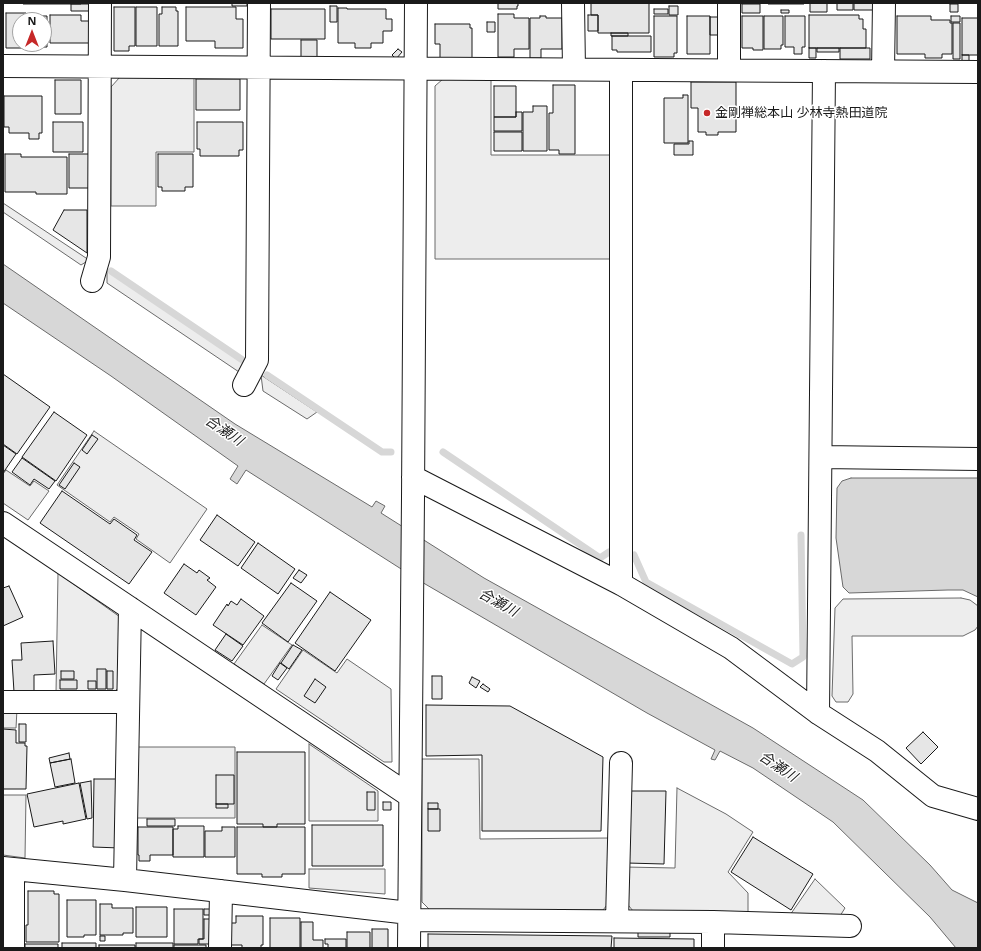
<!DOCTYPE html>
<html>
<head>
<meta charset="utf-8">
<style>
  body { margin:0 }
  #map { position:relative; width:981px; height:951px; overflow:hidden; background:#fff; font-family:"Open Sans",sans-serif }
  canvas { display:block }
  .frame { position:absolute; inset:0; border:4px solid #1a1a1a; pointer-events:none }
  .north { position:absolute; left:12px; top:12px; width:40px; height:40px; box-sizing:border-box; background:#fff; border:1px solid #a3a3a3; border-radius:50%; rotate:0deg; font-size:11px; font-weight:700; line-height:16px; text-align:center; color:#1a1a1a }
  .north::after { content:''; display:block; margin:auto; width:14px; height:18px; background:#c62828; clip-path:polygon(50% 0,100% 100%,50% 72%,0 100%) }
</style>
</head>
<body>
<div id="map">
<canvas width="981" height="951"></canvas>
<div class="frame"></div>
<div class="north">N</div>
</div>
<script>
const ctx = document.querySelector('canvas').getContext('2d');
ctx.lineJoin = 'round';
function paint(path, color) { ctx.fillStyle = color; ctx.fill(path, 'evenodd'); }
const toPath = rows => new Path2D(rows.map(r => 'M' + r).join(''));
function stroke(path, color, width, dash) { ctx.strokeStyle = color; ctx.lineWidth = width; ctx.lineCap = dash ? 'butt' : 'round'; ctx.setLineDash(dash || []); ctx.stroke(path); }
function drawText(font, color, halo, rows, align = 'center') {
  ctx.font = font + ' "Open Sans","Noto Sans JP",sans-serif'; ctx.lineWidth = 3; ctx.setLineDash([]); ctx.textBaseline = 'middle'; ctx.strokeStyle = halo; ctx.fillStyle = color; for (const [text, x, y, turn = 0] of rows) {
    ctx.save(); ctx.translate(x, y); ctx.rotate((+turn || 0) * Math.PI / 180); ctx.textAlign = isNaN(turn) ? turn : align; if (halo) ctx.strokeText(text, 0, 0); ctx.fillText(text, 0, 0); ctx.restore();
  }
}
const built = toPath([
  [120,77,194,77,194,152,156,152,156,206,111,206,111,87,120,77],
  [443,79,491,79,491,155,614,155,614,259,435,259,435,86,443,79],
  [3,203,89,260,81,265,3,212,3,203],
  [107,271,248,365,239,372,107,283,107,271],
  [261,375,317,412,307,419,263,391,261,375],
  [94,431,207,509,170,563,136,539,139,534,114,517,110,522,57,485,94,431],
  [6,470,30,486,34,481,49,491,28,520,3,503,3,474,6,470],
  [58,573,120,617,119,687,112,694,56,693,58,573],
  [961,598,970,600,978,606,978,626,975,630,963,636,852,636,853,694,848,702,836,702,832,696,835,608,843,599,961,598],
  [262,625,292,645,264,684,234,664,262,625],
  [303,650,337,673,347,659,391,689,392,762,384,762,276,689,303,650],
  [3,709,17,709,16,728,3,728,3,709],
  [309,744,378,791,378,821,309,821,309,744],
  [137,747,235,747,235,818,137,818,137,747],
  [422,759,479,759,480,839,611,838,611,900,603,910,431,911,422,902,422,759],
  [677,788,726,814,753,832,728,872,748,893,748,915,633,911,625,901,625,867,675,868,677,788],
  [3,795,26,795,25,858,3,855,3,795],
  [309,869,385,869,385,894,309,888,309,869],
  [815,879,845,908,840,916,790,915,815,879]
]);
const water = toPath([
  [3,264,235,424,372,507,376,501,385,506,381,513,484,578,753,728,863,800,930,865,952,890,978,903,978,948,956,948,930,917,833,822,753,768,720,751,715,760,711,759,715,750,647,713,420,581,246,470,237,484,230,479,238,466,111,376,3,303,3,264],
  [851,478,978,478,978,597,963,590,948,590,849,593,843,587,836,538,837,488,842,481,851,478]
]);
const stream = toPath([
  [111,271,244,361],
  [267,375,382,452,391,452],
  [443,452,600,558,609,552],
  [634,555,646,582,792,664,803,657,801,535]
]);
const building = toPath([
  [23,3,81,3,81,4,23,4,23,3],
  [232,3,247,3,247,6,232,6,232,3],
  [498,3,518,3,518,6,517,6,517,9,498,9,498,3],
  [591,3,649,3,649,33,598,33,598,15,591,15,591,3],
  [768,3,804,3,804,4,768,4,768,3],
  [810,3,827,3,827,12,810,12,810,3],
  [837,3,853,3,853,10,837,10,837,3],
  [854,3,873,3,873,10,854,10,854,3],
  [71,4,89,4,89,11,71,11,71,4],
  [742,4,760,4,760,13,742,13,742,4],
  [950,4,958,4,958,12,950,12,950,4],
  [330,6,337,6,337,22,330,22,330,6],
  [669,6,678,6,678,15,669,15,669,6],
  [114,7,135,7,135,46,129,46,129,51,114,51,114,7],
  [136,7,157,7,157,46,136,46,136,7],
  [162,7,176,7,176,11,178,11,178,46,159,46,159,14,162,14,162,7],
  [186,7,236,7,236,19,243,19,243,48,215,48,215,41,186,41,186,7],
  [338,8,347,8,347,9,386,9,386,19,392,19,392,31,383,31,383,43,371,43,371,48,355,48,355,43,338,43,338,8],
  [271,9,325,9,325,39,271,39,271,9],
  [654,9,668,9,668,14,654,14,654,9],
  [781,10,789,10,789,13,781,13,781,10],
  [6,13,26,13,26,20,20,20,20,44,26,44,26,48,6,48,6,13],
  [498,14,514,14,514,18,529,18,529,49,514,49,514,57,498,57,498,14],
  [50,15,81,15,81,21,89,21,89,43,50,43,50,15],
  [588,15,598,15,598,31,588,31,588,15],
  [809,15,859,15,859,19,863,19,863,29,866,29,866,48,809,48,809,15],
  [26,16,47,16,47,47,26,47,26,44,44,44,44,20,26,20,26,16],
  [540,16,546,16,546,18,562,18,562,49,541,49,541,58,530,58,530,18,540,18,540,16],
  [654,16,677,16,677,53,674,53,674,57,654,57,654,16],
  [687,16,710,16,710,54,687,54,687,16],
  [742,16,763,16,763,50,753,50,753,48,742,48,742,16],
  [764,16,783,16,783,45,781,45,781,49,764,49,764,16],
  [785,16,805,16,805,47,802,47,802,54,794,54,794,47,785,47,785,16],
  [897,16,931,16,931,20,950,20,950,23,952,23,952,54,942,54,942,58,925,58,925,54,897,54,897,16],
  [951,16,960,16,960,22,951,22,951,16],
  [710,17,721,17,721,35,710,35,710,17],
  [962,18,978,18,978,55,962,55,962,18],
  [487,22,495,22,495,32,487,32,487,22],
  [953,23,960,23,960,59,953,59,953,23],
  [435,24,470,24,470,28,472,28,472,58,440,58,440,44,435,44,435,24],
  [611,33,628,33,628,36,611,36,611,33],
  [612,36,651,36,651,52,617,52,617,50,612,50,612,36],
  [301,40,317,40,317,58,301,58,301,40],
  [809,48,816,48,816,58,809,58,809,48],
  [817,48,839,48,839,52,817,52,817,48],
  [840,48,870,48,870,59,840,59,840,48],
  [398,49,402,52,396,59,392,55,398,49],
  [962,55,969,55,969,61,962,61,962,55],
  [196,79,240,79,240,110,196,110,196,79],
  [55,80,81,80,81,114,55,114,55,80],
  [691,82,736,82,736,132,718,132,718,135,706,135,706,132,698,132,698,108,691,108,691,82],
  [553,85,575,85,575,154,559,154,559,150,549,150,549,113,553,113,553,85],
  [494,86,516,86,516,117,494,117,494,86],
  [683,95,688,95,688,143,664,143,664,98,683,98,683,95],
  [4,96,42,96,42,133,39,133,39,139,29,139,29,133,9,133,9,127,4,127,4,96],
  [533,106,547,106,547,151,523,151,523,112,533,112,533,106],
  [516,112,522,112,522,131,494,131,494,117,516,117,516,112],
  [53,122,83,122,83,152,53,152,53,122],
  [197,122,243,122,243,150,239,150,239,156,200,156,200,149,197,149,197,122],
  [494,132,522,132,522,151,494,151,494,132],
  [689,141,693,141,693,155,674,155,674,144,689,144,689,141],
  [5,154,21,154,21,157,67,157,67,194,36,194,36,192,5,192,5,154],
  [69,154,89,154,89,188,69,188,69,154],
  [158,154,193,154,193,187,185,187,185,191,162,191,162,187,158,187,158,154],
  [64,210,87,210,87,253,53,230,64,210],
  [3,374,50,407,17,454,3,444,3,374],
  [54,412,87,435,56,481,22,457,54,412],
  [92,435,98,439,87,454,82,450,92,435],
  [3,445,16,454,3,473,3,445],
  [22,458,55,481,49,489,34,479,30,485,12,472,22,458],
  [74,463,80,467,65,489,59,485,74,463],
  [62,491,110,524,114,519,137,535,134,540,152,552,129,584,40,523,62,491],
  [217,515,255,542,238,566,200,540,217,515],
  [258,543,295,569,278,594,241,568,258,543],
  [184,564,197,573,199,570,210,578,207,580,216,587,196,615,164,593,184,564],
  [299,570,307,575,301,583,293,578,299,570],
  [291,583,317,601,288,642,262,623,291,583],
  [9,586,23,617,3,626,3,588,9,586],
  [330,592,371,620,335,671,295,643,330,592],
  [241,599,264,616,243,645,213,625,227,604,228,606,231,601,237,605,241,599],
  [226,634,243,646,232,661,215,650,226,634],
  [53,641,55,674,34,675,34,691,14,692,12,660,22,660,21,643,53,641],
  [293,645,302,650,289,669,281,663,293,645],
  [280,663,287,668,278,680,272,676,280,663],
  [97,669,106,669,106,689,97,689,97,669],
  [61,671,74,671,74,679,61,679,61,671],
  [107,671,113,671,113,689,107,689,107,671],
  [432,676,442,676,442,699,432,699,432,676],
  [472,677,480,681,476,688,469,683,472,677],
  [315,679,326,687,315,703,304,696,315,679],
  [60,680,77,680,77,689,60,689,60,680],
  [88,681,96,681,96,689,88,689,88,681],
  [483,684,490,689,488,692,480,687,483,684],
  [426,705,510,706,603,757,601,831,482,831,482,755,426,756,426,705],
  [19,724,26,724,26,742,19,742,19,724],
  [3,729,16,730,16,743,25,743,25,746,27,746,26,789,3,789,3,729],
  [923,732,938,747,921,764,906,748,923,732],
  [237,752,305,752,305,824,277,824,277,827,263,827,263,824,237,824,237,752],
  [69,753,70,759,50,763,49,758,69,753],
  [71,759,75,783,55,787,50,763,71,759],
  [216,775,234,775,234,804,216,804,216,775],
  [94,779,121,779,120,848,93,847,94,779],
  [91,781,92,818,87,819,80,783,91,781],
  [79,783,86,819,63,824,63,821,34,827,27,794,79,783],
  [628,791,666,791,664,864,627,863,628,791],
  [367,792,375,792,375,810,367,810,367,792],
  [383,802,391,802,391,810,383,810,383,802],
  [428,803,438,803,438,809,428,809,428,803],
  [216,804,228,804,228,808,216,808,216,804],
  [428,809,440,809,440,831,428,831,428,809],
  [147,819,175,819,175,826,147,826,147,819],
  [312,825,383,825,383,866,312,866,312,825],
  [178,826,204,826,204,857,173,857,173,829,178,829,178,826],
  [138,827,173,827,173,855,150,855,150,861,139,861,139,855,138,855,138,827],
  [222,827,235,827,235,857,205,857,205,831,222,831,222,827],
  [237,827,305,827,305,874,282,874,282,877,262,877,262,874,237,874,237,827],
  [753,837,813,874,791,910,731,872,753,837],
  [28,891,54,891,54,894,59,894,59,942,26,942,26,925,28,925,28,891],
  [67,900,96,900,96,935,84,935,84,937,67,937,67,900],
  [100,904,112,904,112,908,133,908,133,933,123,933,123,935,100,935,100,904],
  [136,907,167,907,167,937,136,937,136,907],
  [174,909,203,909,203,939,198,939,198,944,174,944,174,909],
  [204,909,210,909,210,915,204,915,204,909],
  [236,916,263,916,263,945,261,945,261,948,242,948,242,945,229,945,229,923,236,923,236,916],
  [270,918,300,918,300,948,270,948,270,918],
  [204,919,214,919,214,944,199,944,199,939,204,939,204,919],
  [301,922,313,922,313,940,323,940,323,948,301,948,301,922],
  [372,929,388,929,388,948,372,948,372,929],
  [638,929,670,929,670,937,638,937,638,929],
  [347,932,370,932,370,948,347,948,347,932],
  [428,934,612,936,611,948,428,948,428,934],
  [100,936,105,936,105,941,100,941,100,936],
  [614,938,694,939,694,948,614,948,614,938],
  [325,939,346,939,346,948,328,948,328,944,325,944,325,939],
  [62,943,96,943,96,948,62,948,62,943],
  [136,943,173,943,173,948,136,948,136,943],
  [25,944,58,944,58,948,25,948,25,944],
  [99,945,135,945,135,948,99,948,99,945],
  [174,945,206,945,206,948,174,948,174,945]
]);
const minor = toPath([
  [573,3,574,69],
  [3,66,978,72],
  [729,70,729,3],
  [883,71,884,3],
  [92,281,99,257,100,3],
  [244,385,257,360,259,3],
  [821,457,978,459],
  [413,477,621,584,731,648,818,713,877,751,933,796,978,809],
  [3,523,410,796],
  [621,584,621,70],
  [3,702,128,702],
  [818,713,824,71],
  [3,868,125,880,409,913],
  [125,880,130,608],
  [409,920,713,922,850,926],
  [617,921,621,763],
  [13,948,13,870],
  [220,948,221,891],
  [409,948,413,497,416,3],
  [713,948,713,922]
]);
const markers = [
  [707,113,4,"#c62828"]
];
const poiNames = [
  ["金剛禅総本山 少林寺熱田道院",715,113]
];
const waterNames = [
  ["合瀬川",224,431,34],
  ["合瀬川",498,603,29],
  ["合瀬川",778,767,34]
];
paint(built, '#ededed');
stroke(built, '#6a6a6a', 1);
paint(water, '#d7d7d7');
stroke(water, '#6a6a6a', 1);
stroke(stream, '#d7d7d7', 7);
paint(building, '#e6e6e6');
stroke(building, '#1a1a1a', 1);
stroke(minor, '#1a1a1a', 24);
stroke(minor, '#fff', 22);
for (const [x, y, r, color] of markers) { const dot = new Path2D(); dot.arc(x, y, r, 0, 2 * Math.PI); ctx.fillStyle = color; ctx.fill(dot); stroke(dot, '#fff', 1.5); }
drawText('13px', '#1a1a1a', '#fff', poiNames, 'left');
drawText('italic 14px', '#1a1a1a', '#fff', waterNames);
</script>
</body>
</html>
